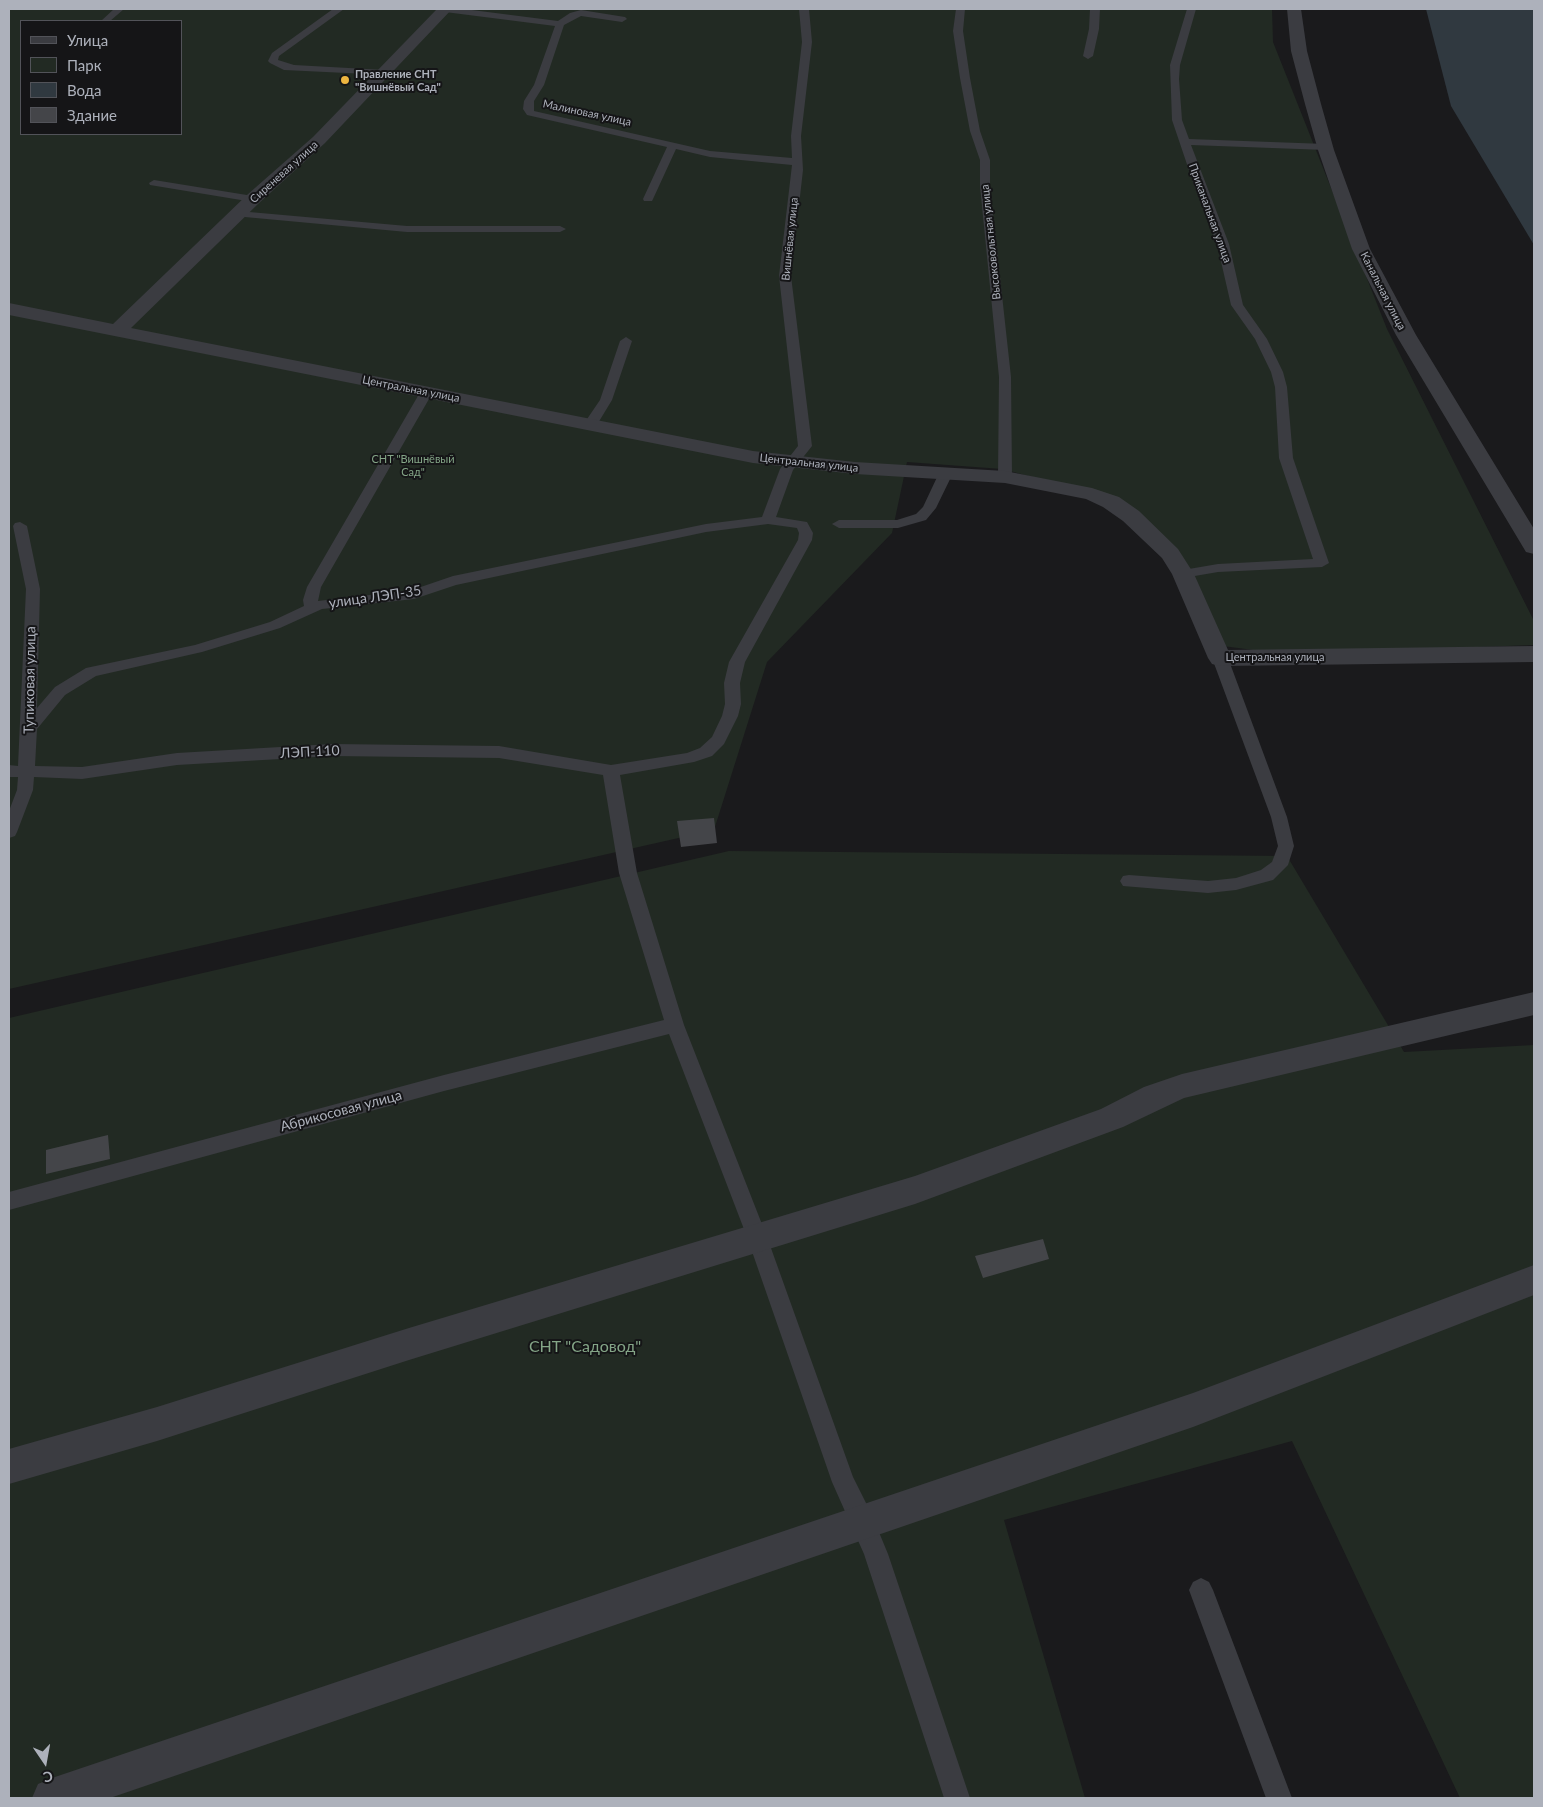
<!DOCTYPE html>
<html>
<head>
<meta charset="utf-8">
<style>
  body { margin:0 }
  #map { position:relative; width:1543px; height:1807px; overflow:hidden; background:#1a1a1c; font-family:Lato,sans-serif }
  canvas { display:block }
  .frame { position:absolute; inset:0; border:10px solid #adb1bb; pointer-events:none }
  .legend { position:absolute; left:20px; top:20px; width:162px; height:115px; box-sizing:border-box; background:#151517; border:1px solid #525359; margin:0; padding:6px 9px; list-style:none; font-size:15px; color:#adb1bb }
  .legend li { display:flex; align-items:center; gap:10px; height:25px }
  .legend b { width:25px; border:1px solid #525359 }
  .north { position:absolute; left:20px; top:1737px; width:50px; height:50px; -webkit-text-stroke:4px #151517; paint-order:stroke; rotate:168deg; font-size:14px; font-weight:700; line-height:20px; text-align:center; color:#adb1bb }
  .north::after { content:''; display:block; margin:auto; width:18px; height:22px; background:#adb1bb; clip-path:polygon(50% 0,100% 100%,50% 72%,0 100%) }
</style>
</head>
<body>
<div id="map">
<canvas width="1543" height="1807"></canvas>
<div class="frame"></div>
<ul class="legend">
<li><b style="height:6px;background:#3b3c41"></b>Улица</li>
<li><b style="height:14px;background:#222a23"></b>Парк</li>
<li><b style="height:14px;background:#303940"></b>Вода</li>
<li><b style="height:14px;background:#444549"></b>Здание</li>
</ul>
<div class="north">С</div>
</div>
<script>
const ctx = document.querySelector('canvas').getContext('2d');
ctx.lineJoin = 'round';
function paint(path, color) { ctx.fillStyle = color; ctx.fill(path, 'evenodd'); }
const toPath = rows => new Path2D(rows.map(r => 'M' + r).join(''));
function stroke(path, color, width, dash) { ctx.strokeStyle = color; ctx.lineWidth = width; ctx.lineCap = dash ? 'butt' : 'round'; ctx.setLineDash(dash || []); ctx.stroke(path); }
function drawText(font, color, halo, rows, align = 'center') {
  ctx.font = font + ' Lato,sans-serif'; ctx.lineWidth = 4; ctx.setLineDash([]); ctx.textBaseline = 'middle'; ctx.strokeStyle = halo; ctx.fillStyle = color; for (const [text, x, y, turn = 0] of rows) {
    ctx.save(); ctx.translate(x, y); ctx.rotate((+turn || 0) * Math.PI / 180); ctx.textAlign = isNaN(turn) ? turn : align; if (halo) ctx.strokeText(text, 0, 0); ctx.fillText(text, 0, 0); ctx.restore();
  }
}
const green = toPath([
  [9,9,1272,9,1273,42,1387,329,1534,621,1534,645,1283,654,1208,644,1162,546,1109,497,1002,469,907,462,892,533,767,662,714,830,9,989],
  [21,21,181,21,181,134,21,134],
  [729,851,1287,856,1404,1052,1534,1045,1534,1798,1460,1798,1292,1441,1004,1520,1085,1798,9,1798,9,1018]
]);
const water = toPath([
  [1426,9,1534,9,1534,245,1451,106]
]);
const building = toPath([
  [714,818,717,843,681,847,677,821],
  [108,1135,110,1159,46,1174,46,1150],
  [1043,1239,1049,1259,983,1278,975,1256]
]);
const service = toPath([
  [114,9,124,9,110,21,101,21,114,9],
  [333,9,344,9,279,56,278,60,294,65,385,70,390,73,388,75,284,70,270,63,268,61,272,53,333,9],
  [440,9,464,9,558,21,570,13,581,10,625,17,627,19,622,22,581,16,564,25,544,85,534,101,534,111,710,151,792,158,791,136,802,42,799,9,809,9,812,42,801,136,803,170,791,276,812,446,793,470,776,517,807,522,813,533,812,540,745,662,740,683,741,704,738,716,724,744,712,756,694,762,620,775,637,873,684,1025,767,1237,853,1477,871,1513,888,1554,970,1798,944,1798,864,1554,832,1482,747,1237,669,1034,444,1091,9,1210,9,1192,444,1075,664,1020,619,873,603,775,499,758,332,756,177,765,82,779,34,777,33,790,17,832,15,836,9,838,9,811,17,790,18,777,9,777,9,765,18,766,26,589,13,526,15,523,20,522,27,526,40,589,37,708,55,687,86,668,195,645,270,622,304,606,303,600,307,587,422,389,427,388,433,392,321,587,318,601,412,590,453,576,706,524,762,517,780,469,798,446,779,276,792,165,710,157,676,149,653,199,652,201,644,201,643,199,667,147,527,115,523,109,524,101,534,85,555,26,445,12,440,9],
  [768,524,797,528,799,533,798,540,729,662,724,683,725,704,722,716,712,737,700,748,687,753,611,765,499,746,332,744,177,753,82,767,35,766,37,729,65,695,96,676,202,652,280,628,322,609,414,599,456,585,706,532,768,524],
  [956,9,965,9,963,31,970,78,980,131,990,160,990,186,1011,377,1012,477,1005,481,998,477,999,377,980,186,980,160,970,131,960,78,953,31,956,9],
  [1090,9,1100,9,1099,29,1093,56,1088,59,1083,56,1089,29,1090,9],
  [1187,9,1196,9,1180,65,1179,79,1182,120,1189,139,1326,144,1331,147,1326,150,1191,145,1229,244,1243,305,1267,339,1283,372,1287,387,1293,458,1329,563,1322,567,1218,572,1183,578,1176,574,1183,570,1218,564,1313,559,1279,458,1275,387,1271,372,1255,339,1231,305,1217,244,1194,185,1172,120,1170,65,1187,9],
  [154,180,253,196,258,199,253,202,150,185,149,183,154,180],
  [238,211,407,226,560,226,566,229,560,232,407,232,234,216,234,212,238,211],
  [626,337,632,341,612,400,595,428,585,428,583,425,600,400,620,341,626,337],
  [946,469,953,473,936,508,926,520,898,528,839,528,832,524,839,520,897,520,916,514,923,507,939,473,946,469],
  [1220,653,1228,658,1287,817,1294,846,1288,865,1273,880,1236,890,1208,893,1123,886,1120,881,1123,876,1129,875,1208,881,1236,878,1261,870,1272,862,1278,846,1271,817,1212,658,1220,653],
  [1201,1578,1209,1582,1213,1590,1292,1798,1266,1798,1189,1590,1193,1582,1201,1578]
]);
const minor = toPath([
  [437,9,452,9,325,143,259,203,131,328,753,451,855,462,1005,471,1092,488,1119,497,1139,511,1178,549,1194,574,1228,650,1534,646,1534,662,1220,666,1212,664,1208,658,1172,574,1162,558,1123,521,1103,507,1086,499,1005,483,855,474,753,463,9,315,9,303,113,324,247,195,313,137,437,9],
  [1287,9,1301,9,1307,51,1321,104,1334,150,1370,249,1416,335,1534,529,1534,554,1526,552,1523,547,1396,335,1352,249,1318,150,1305,104,1291,51,1287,9],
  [1534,992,1534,1015,1184,1098,1123,1127,915,1204,409,1360,157,1441,9,1484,9,1449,157,1407,409,1328,915,1176,1101,1109,1144,1087,1182,1074,1534,992],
  [1534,1265,1534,1295,1193,1427,110,1798,32,1798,38,1784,52,1778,1193,1393,1534,1265]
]);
const markers = [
  [345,80,5,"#edb540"]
];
const farPoinames = [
  ["Правление СНТ",355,74],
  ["\"Вишнёвый Сад\"",355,87]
];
const farStreetnames = [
  ["Малиновая улица",587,113,12],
  ["Сиреневая улица",284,172,-42],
  ["Приканальная улица",1210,213,70],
  ["Вишнёвая улица",790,239,-84],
  ["Высоковольтная улица",991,242,-96],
  ["Канальная улица",1383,291,63],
  ["Центральная улица",411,389,11],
  ["Центральная улица",809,463,6],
  ["Центральная улица",1275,657]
];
const farParknames = [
  ["СНТ \"Вишнёвый",413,459],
  ["Сад\"",413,472]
];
const streetNames = [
  ["улица ЛЭП-35",375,597,-8],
  ["Тупиковая улица",30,680,-89],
  ["ЛЭП-110",310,752,-3],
  ["Абрикосовая улица",341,1111,-15]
];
const nearParknames = [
  ["СНТ \"Садовод\"",585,1347]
];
paint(green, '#222a23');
paint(water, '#303940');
paint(building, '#444549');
paint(service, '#3b3c41');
paint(minor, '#3b3c41');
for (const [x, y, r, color] of markers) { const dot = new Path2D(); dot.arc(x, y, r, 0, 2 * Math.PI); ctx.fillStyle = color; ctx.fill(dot); stroke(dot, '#151517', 2); }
drawText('bold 11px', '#adb1bb', '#151517', farPoinames, 'left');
drawText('11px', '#adb1bb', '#151517', farStreetnames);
drawText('11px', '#84a587', '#151517', farParknames);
drawText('14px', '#adb1bb', '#151517', streetNames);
drawText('16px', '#84a587', '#151517', nearParknames);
</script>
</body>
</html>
